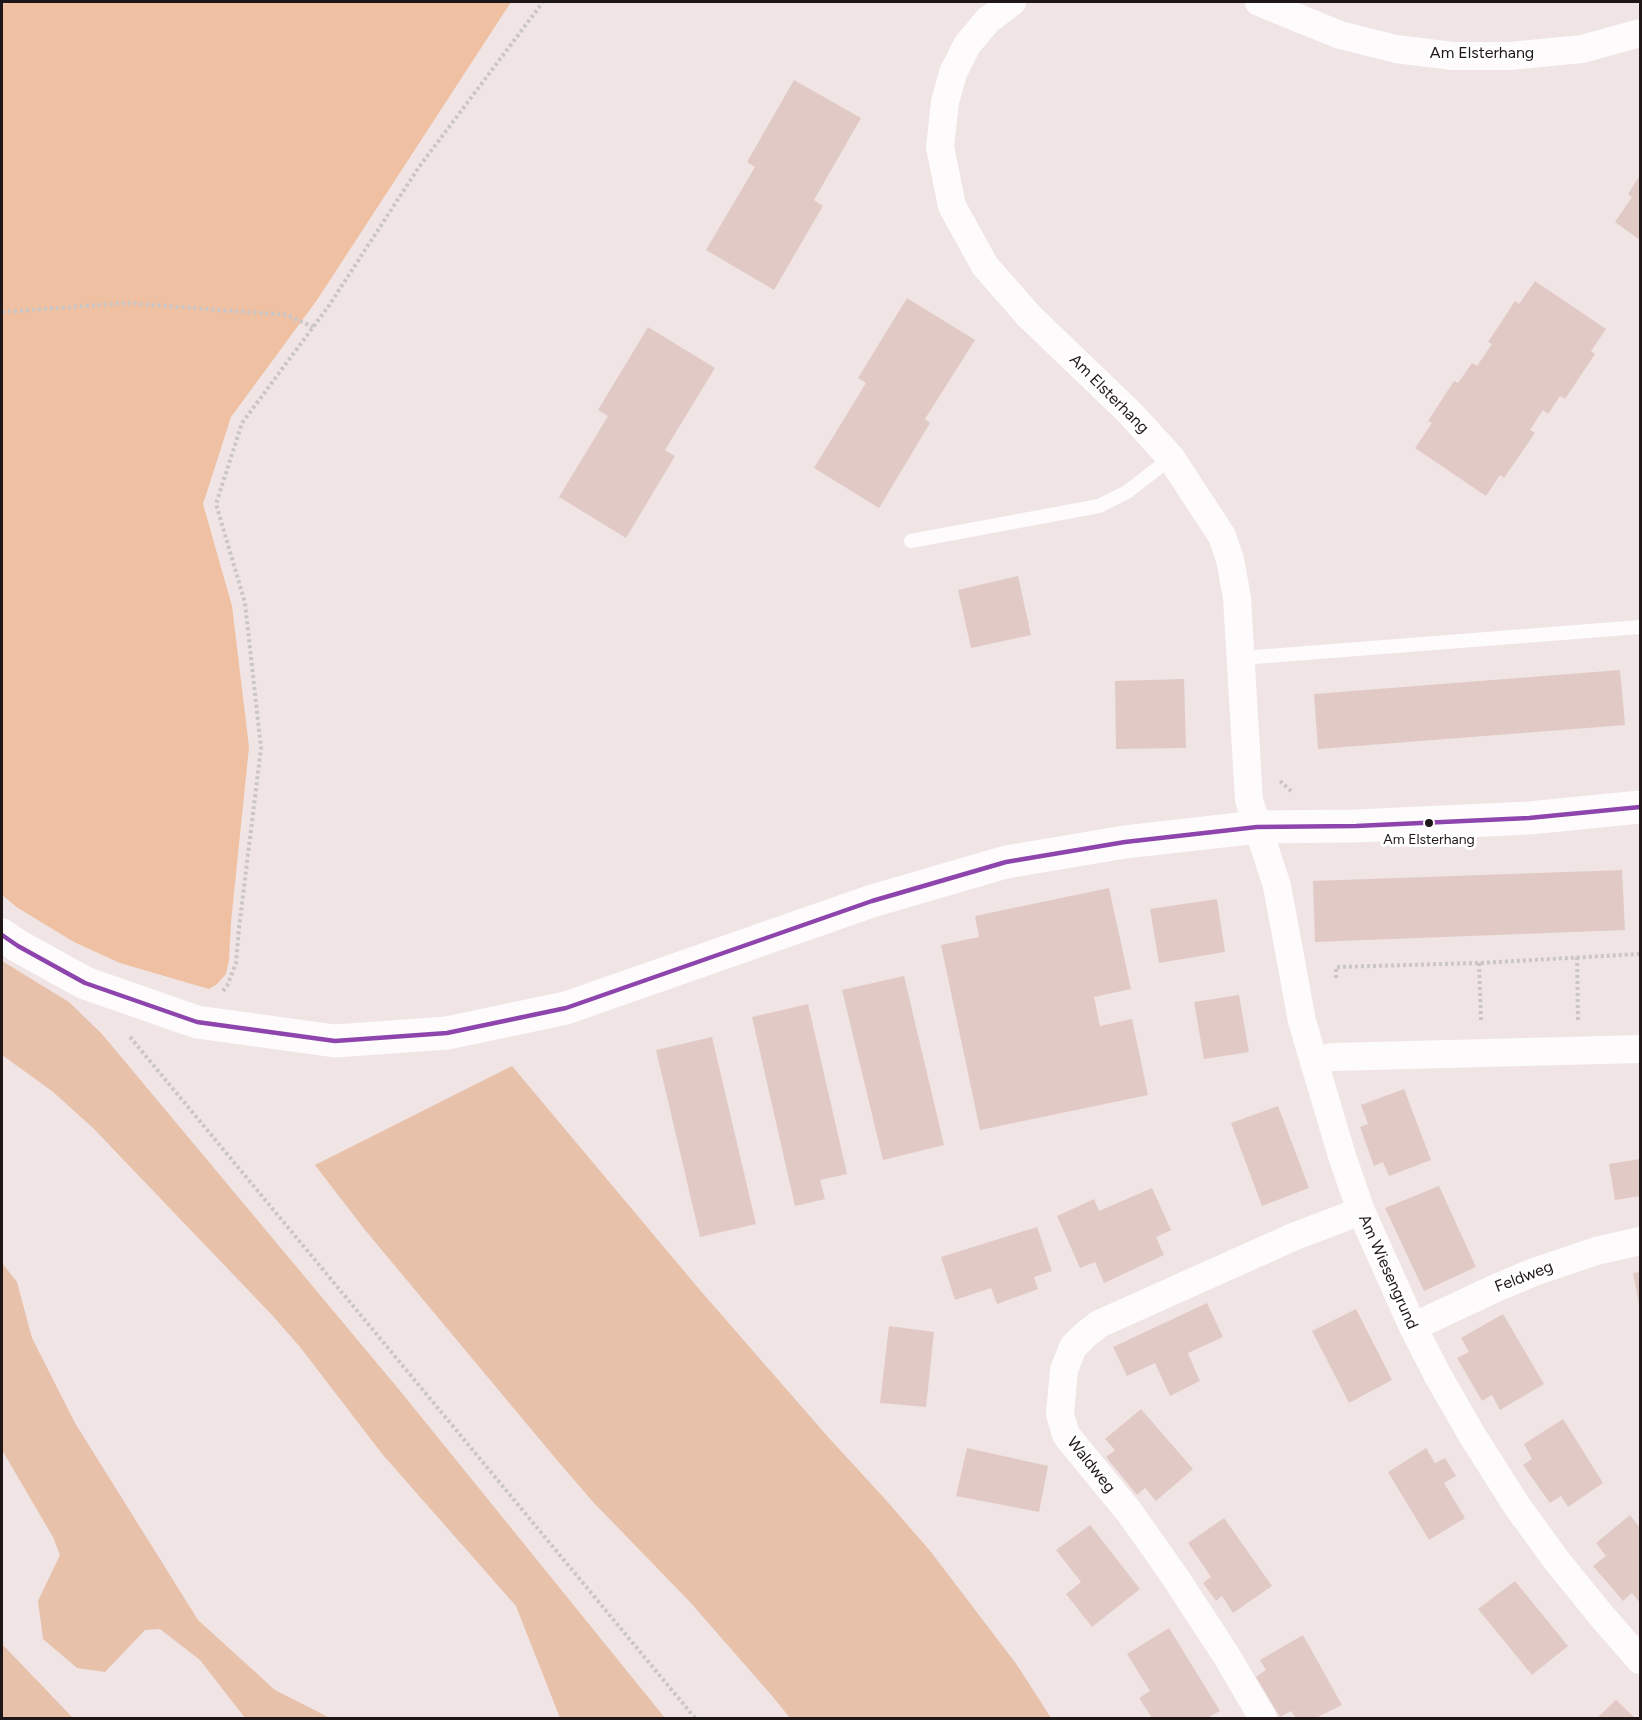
<!DOCTYPE html>
<html>
<head>
<meta charset="utf-8">
<style>
  body { margin:0 }
  #map { position:relative; width:1642px; height:1720px; overflow:hidden; background:#f0e4e4; font-family:Figtree,sans-serif }
  canvas { display:block }
  .frame { position:absolute; inset:0; border:3px solid #1f1717; pointer-events:none }
</style>
</head>
<body>
<div id="map">
<canvas width="1642" height="1720"></canvas>
<div class="frame"></div>
</div>
<script>
const ctx = document.querySelector('canvas').getContext('2d');
ctx.lineJoin = 'round';
function paint(path, color) { ctx.fillStyle = color; ctx.fill(path, 'evenodd'); }
const toPath = rows => new Path2D(rows.map(r => 'M' + r).join(''));
function stroke(path, color, width, dash) { ctx.strokeStyle = color; ctx.lineWidth = width; ctx.lineCap = dash ? 'butt' : 'round'; ctx.setLineDash(dash || []); ctx.stroke(path); }
function drawText(font, color, halo, rows, align = 'center') {
  ctx.font = font + ' Figtree,sans-serif'; ctx.lineWidth = 6; ctx.setLineDash([]); ctx.textBaseline = 'middle'; ctx.strokeStyle = halo; ctx.fillStyle = color; for (const [text, x, y, turn = 0] of rows) {
    ctx.save(); ctx.translate(x, y); ctx.rotate((+turn || 0) * Math.PI / 180); ctx.textAlign = isNaN(turn) ? turn : align; if (halo) ctx.strokeText(text, 0, 0); ctx.fillText(text, 0, 0); ctx.restore();
  }
}
const green = toPath([
  [2,961,69,1002,102,1034,401,1392,665,1718,560,1718,516,1606,383,1455,300,1347,272,1315,93,1128,52,1091,2,1055],
  [512,1066,699,1289,828,1437,885,1499,931,1552,1017,1665,1051,1718,790,1718,773,1697,690,1602,594,1503,561,1465,365,1230,315,1165],
  [2,1263,17,1282,32,1338,75,1423,198,1620,275,1690,330,1718,245,1718,200,1660,160,1629,145,1630,105,1672,77,1668,43,1639,38,1601,60,1555,53,1537,2,1450],
  [2,1644,73,1718,2,1718]
]);
const forest = toPath([
  [2,2,511,2,317,300,231,417,203,504,232,606,249,747,231,922,229,960,226,974,217,984,209,989,120,963,74,942,18,908,2,895]
]);
const building = toPath([
  [794,80,861,118,814,200,823,206,774,290,706,250,755,167,747,162],
  [1640,175,1640,240,1615,222,1632,197,1628,194],
  [1535,281,1606,329,1591,351,1595,354,1565,399,1560,396,1548,414,1543,410,1530,430,1535,433,1504,478,1500,475,1486,496,1415,448,1432,423,1428,421,1454,381,1458,383,1472,363,1477,366,1492,344,1488,342,1515,301,1519,304],
  [907,298,975,340,925,419,930,423,879,508,814,468,866,383,858,378],
  [648,327,715,368,665,450,675,456,626,538,559,497,608,416,598,410],
  [1018,576,1031,635,971,648,958,590],
  [1620,670,1625,725,1318,749,1314,694],
  [1184,679,1186,748,1116,749,1115,681],
  [1622,870,1625,930,1315,942,1313,881],
  [1109,888,1131,989,1094,997,1100,1026,1132,1019,1148,1095,980,1130,941,945,979,937,975,916],
  [1217,899,1225,952,1159,963,1150,909],
  [904,976,944,1145,883,1160,842,990],
  [1239,995,1249,1052,1204,1059,1194,1002],
  [808,1004,847,1174,820,1180,825,1199,795,1206,752,1017],
  [712,1037,756,1224,700,1237,656,1050],
  [1404,1089,1431,1160,1389,1176,1383,1162,1374,1166,1360,1127,1368,1124,1361,1105],
  [1278,1106,1309,1188,1262,1206,1231,1123],
  [1640,1159,1640,1196,1615,1200,1609,1164],
  [1439,1186,1476,1267,1424,1291,1385,1208],
  [1152,1188,1171,1230,1156,1237,1164,1255,1104,1283,1095,1262,1080,1268,1057,1216,1094,1199,1099,1211],
  [1037,1227,1052,1271,1034,1277,1038,1289,997,1304,991,1288,955,1300,941,1257],
  [1640,1272,1640,1304,1639,1304,1633,1273],
  [1207,1303,1223,1337,1188,1353,1200,1381,1170,1396,1155,1363,1127,1376,1113,1347],
  [1356,1309,1392,1380,1349,1403,1312,1331],
  [1503,1314,1544,1384,1500,1410,1492,1395,1482,1401,1457,1358,1469,1352,1461,1338],
  [889,1326,934,1332,926,1407,880,1403],
  [1141,1409,1193,1469,1156,1501,1145,1488,1137,1495,1106,1457,1115,1450,1105,1439],
  [1563,1419,1603,1483,1568,1507,1561,1496,1550,1503,1523,1465,1532,1459,1524,1444],
  [967,1448,1048,1466,1039,1512,956,1496],
  [1426,1448,1435,1463,1445,1458,1456,1476,1444,1483,1465,1518,1429,1540,1388,1472],
  [1630,1515,1640,1528,1640,1603,1632,1593,1623,1601,1593,1566,1606,1556,1596,1543],
  [1224,1518,1272,1586,1233,1613,1222,1596,1216,1601,1203,1583,1211,1577,1188,1543],
  [1090,1525,1140,1589,1092,1627,1066,1594,1081,1582,1056,1550],
  [1515,1581,1568,1646,1532,1675,1478,1609],
  [1169,1628,1220,1711,1207,1718,1152,1718,1139,1698,1150,1691,1127,1654],
  [1303,1635,1342,1705,1316,1718,1296,1718,1291,1711,1280,1717,1256,1677,1266,1670,1260,1660],
  [1616,1700,1635,1718,1597,1718]
]);
const path = toPath([
  [2,312,127,303,287,315,313,327],
  [1280,781,1292,792],
  [1577,957,1578,1020],
  [1479,963,1481,1020],
  [1336,978,1336,967,1479,963,1640,954],
  [223,991,227,986,236,963,239,928,261,748,245,603,216,504,242,423,328,307,419,167,543,2],
  [130,1037,695,1718]
]);
const service = toPath([
  [911,541,1099,506,1127,492,1171,458],
  [1242,658,1640,627]
]);
const minor = toPath([
  [1012,2,988,20,967,45,953,73,945,102,940,147,952,206,985,266,1029,316,1130,413,1171,458,1222,536,1230,559,1237,598,1249,800,1277,886,1302,1021,1342,1156,1361,1211,1413,1327,1438,1376,1472,1435,1517,1506,1557,1561,1600,1614,1640,1660],
  [1259,2,1340,35,1396,49,1453,56,1510,56,1582,49,1640,33],
  [1314,1063,1332,1057,1640,1049],
  [1413,1327,1496,1288,1534,1272,1596,1251,1640,1241],
  [1263,1718,1226,1655,1173,1574,1130,1513,1066,1435,1060,1414,1064,1370,1073,1347,1085,1335,1099,1324,1293,1237,1361,1211]
]);
const tertiary = toPath([
  [2,935,18,946,85,983,197,1022,335,1041,447,1033,566,1008,872,901,1006,862,1125,842,1257,827,1356,826,1529,818,1640,807]
]);
const bus1 = toPath([
  [2,935,18,946,85,983,197,1022,335,1041,447,1033,566,1008,872,901,1006,862,1125,842,1257,827,1356,826,1529,818,1640,807]
]);
const markers = [
  [1429,823,5,"#1f1717"]
];
const busNames = [
  ["Am Elsterhang",1429,840]
];
const streetNames = [
  ["Am Elsterhang",1482,53],
  ["Am Elsterhang",1109,394,45],
  ["Am Wiesengrund",1388,1272,66],
  ["Feldweg",1524,1277,-21],
  ["Waldweg",1091,1465,51]
];
paint(green, '#e7c1aa');
paint(forest, '#efc0a2');
paint(building, '#e1cac5');
stroke(path, '#cbc6c6', 4, [3, 3]);
stroke(service, '#fdfbfb', 14);
stroke(minor, '#fdfbfb', 28);
stroke(tertiary, '#fdfbfb', 33);
stroke(bus1, '#8e44ad', 4.5);
for (const [x, y, r, color] of markers) { const dot = new Path2D(); dot.arc(x, y, r, 0, 2 * Math.PI); ctx.fillStyle = color; ctx.fill(dot); stroke(dot, '#fff', 2); }
drawText('14px', '#1f1717', '#fff', busNames);
drawText('16px', '#1f1717', '#fff', streetNames);
</script>
</body>
</html>
